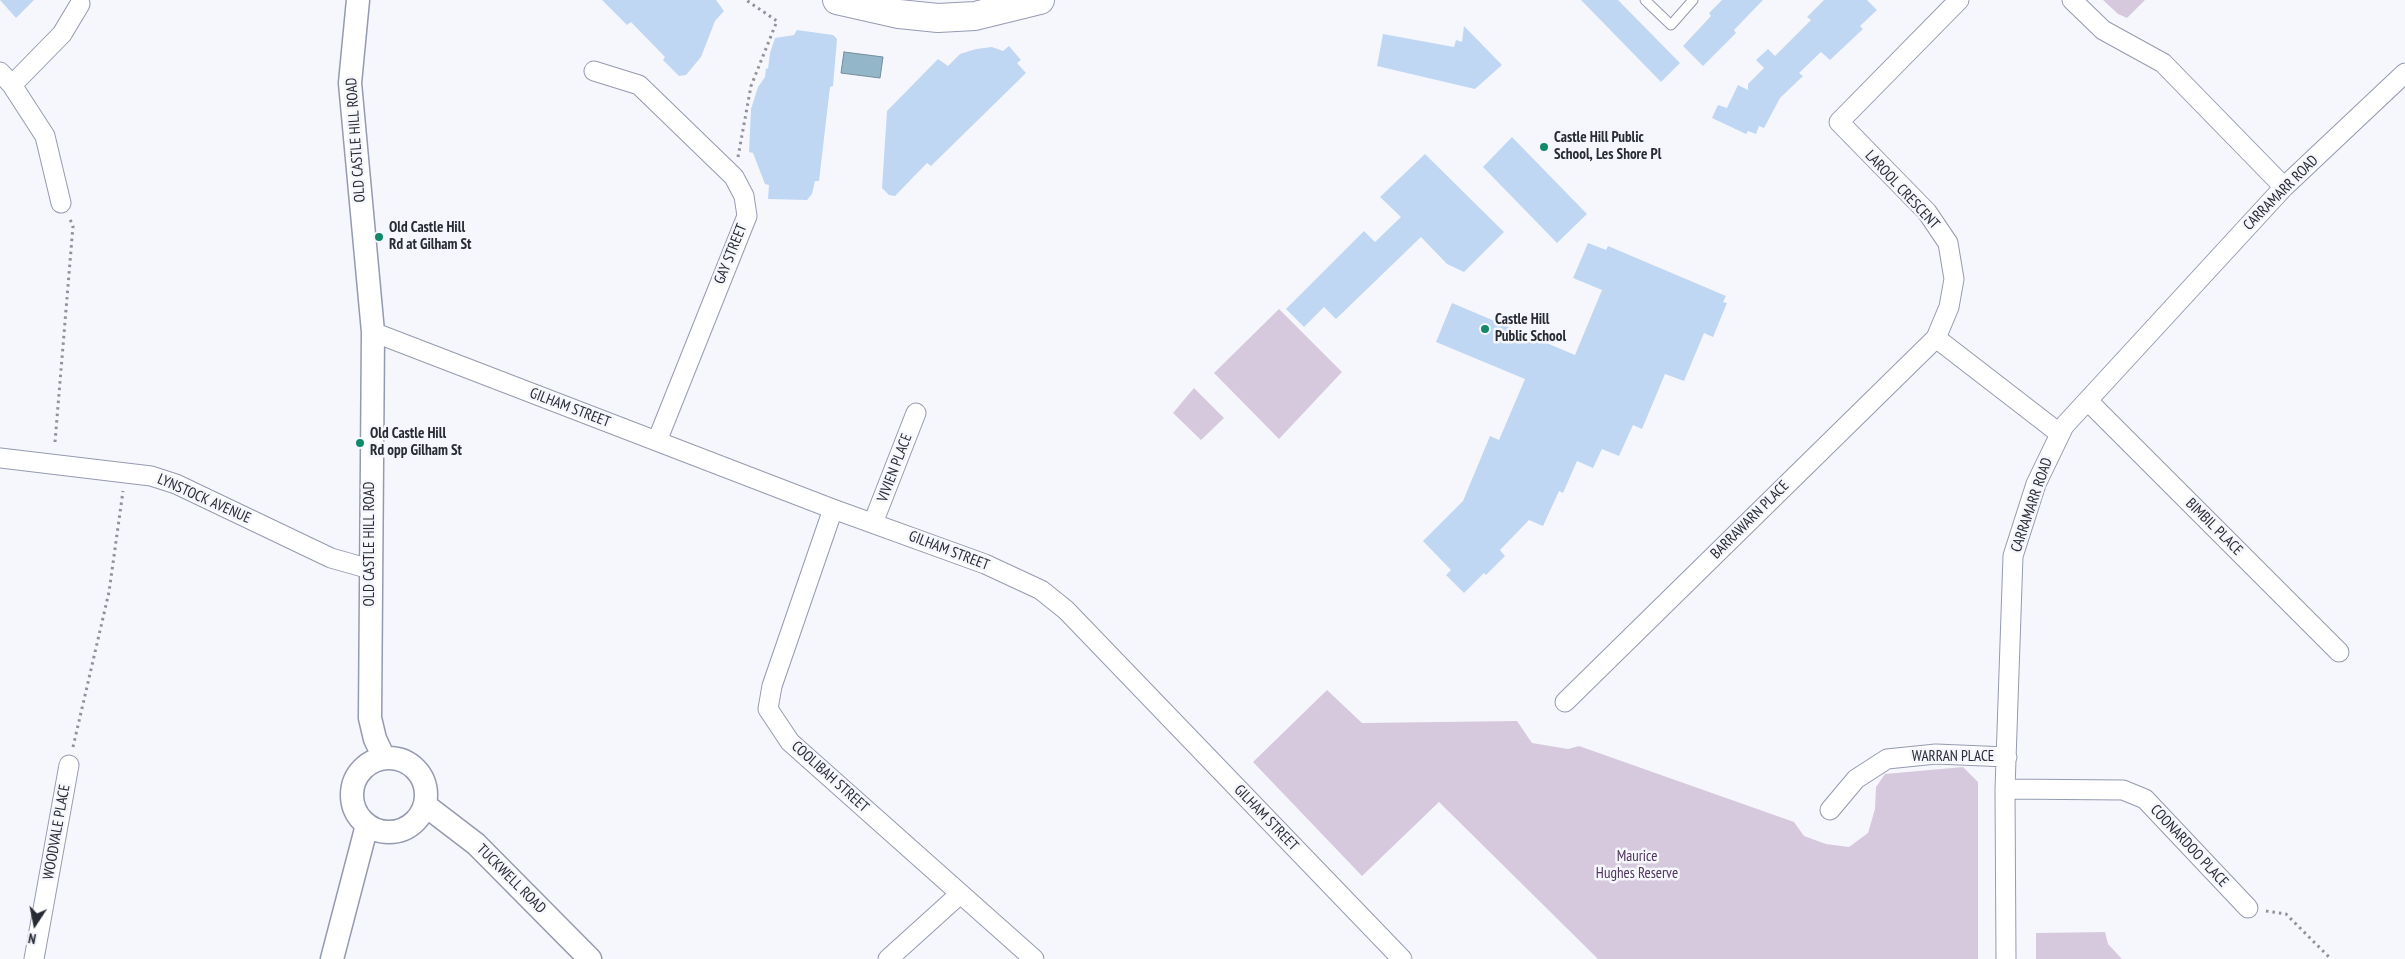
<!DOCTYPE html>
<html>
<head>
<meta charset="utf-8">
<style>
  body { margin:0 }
  #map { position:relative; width:2405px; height:959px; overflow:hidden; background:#f6f7fc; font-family:"PT Sans Narrow",sans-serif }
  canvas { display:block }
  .north { position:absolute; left:10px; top:899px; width:50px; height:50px; -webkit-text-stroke:4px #f6f7fc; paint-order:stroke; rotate:191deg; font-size:14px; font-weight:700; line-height:20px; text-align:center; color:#282b33 }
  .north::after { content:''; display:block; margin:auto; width:18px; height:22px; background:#282b33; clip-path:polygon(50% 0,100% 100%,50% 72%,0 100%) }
</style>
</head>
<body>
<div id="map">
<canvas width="2405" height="959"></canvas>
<div class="north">N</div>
</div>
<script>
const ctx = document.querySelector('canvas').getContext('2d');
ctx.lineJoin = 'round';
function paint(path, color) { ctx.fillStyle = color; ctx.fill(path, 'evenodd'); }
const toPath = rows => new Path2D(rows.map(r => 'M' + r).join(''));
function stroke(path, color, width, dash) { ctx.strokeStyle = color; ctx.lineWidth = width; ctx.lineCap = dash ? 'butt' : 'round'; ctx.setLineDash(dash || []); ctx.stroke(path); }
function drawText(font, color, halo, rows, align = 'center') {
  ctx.font = font + ' "PT Sans Narrow",sans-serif'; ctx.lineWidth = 5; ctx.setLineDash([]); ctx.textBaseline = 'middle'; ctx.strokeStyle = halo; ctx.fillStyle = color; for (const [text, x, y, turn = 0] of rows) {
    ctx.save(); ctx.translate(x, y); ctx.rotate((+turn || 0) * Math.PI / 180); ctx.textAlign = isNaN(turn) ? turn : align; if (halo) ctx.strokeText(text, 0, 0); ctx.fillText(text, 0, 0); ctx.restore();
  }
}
const green = toPath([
  [2103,0,2145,0,2127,18,2118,14],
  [1279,309,1342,372,1279,439,1214,373],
  [1194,388,1224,418,1201,440,1173,413],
  [1327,690,1362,723,1517,721,1532,743,1568,749,1579,746,1794,822,1804,836,1826,844,1849,847,1868,833,1875,809,1876,787,1885,774,1963,767,1978,782,1978,959,1598,959,1439,802,1362,876,1253,762],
  [2105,932,2108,944,2122,959,2036,959,2036,933]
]);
const water = toPath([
  [844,52,883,57,880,78,841,73,844,52]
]);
const building = toPath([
  [0,0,34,0,16,18],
  [602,0,716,0,724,11,715,21,701,57,686,75,679,76,663,60,665,57,631,22,627,25],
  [1581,0,1618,0,1680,63,1661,82],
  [1722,0,1763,0,1734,30,1736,33,1703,66,1683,46,1711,16,1709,13],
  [1824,0,1867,0,1877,10,1860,26,1863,29,1830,60,1821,52,1799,73,1803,76,1780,98,1764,128,1759,126,1756,134,1748,131,1746,134,1712,118,1718,105,1727,108,1738,85,1748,90,1748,84,1764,68,1756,60,1768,49,1775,56,1811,20,1807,17],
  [1464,26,1502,65,1475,89,1377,66,1383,34,1454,47,1456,40,1462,42],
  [797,30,833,35,837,39,833,86,830,87,819,181,815,181,812,194,807,200,768,199,769,185,765,184,753,153,749,152,751,109,758,87,765,77,766,68,768,69,770,53,775,38,794,35],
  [1009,46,1021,60,1017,63,1026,73,931,166,927,163,895,196,889,195,882,188,887,111,938,59,948,66,960,54,976,49,992,47,1003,51],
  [1512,137,1587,214,1557,243,1483,167],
  [1425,154,1504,232,1464,272,1447,264,1421,237,1336,319,1324,307,1304,327,1286,309,1364,231,1375,242,1401,217,1380,197],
  [1588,243,1606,250,1608,246,1726,296,1723,302,1727,303,1713,337,1704,333,1684,381,1665,374,1642,429,1633,425,1619,456,1602,449,1593,468,1577,461,1563,493,1559,491,1543,526,1529,520,1500,550,1505,556,1486,575,1484,573,1464,593,1446,575,1451,570,1423,541,1463,501,1490,436,1499,440,1525,379,1436,342,1452,303,1575,355,1602,290,1573,278]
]);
const path = toPath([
  [738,157,751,86,777,21,746,0],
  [55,442,73,226,69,217],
  [73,747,109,592,123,491],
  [2266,911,2286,914,2331,959]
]);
const service = toPath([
  [1645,0,1671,25,1693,0]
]);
const minor = toPath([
  [2072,0,2103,30,2163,63,2284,187],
  [594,71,639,85,734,177,744,196,747,216,657,441],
  [0,72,12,85,45,136,61,203],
  [12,85,62,34,80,4],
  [373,332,833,509,985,564,1041,590,1066,610,1402,959],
  [1936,338,2059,433],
  [2088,401,2339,652],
  [0,458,151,476,176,484,331,558,370,569],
  [833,509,772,686,768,709,790,742,1034,959],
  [873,523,916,413],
  [1565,702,1936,338,1949,307,1954,279,1948,243,1927,212,1839,122,1959,0],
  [2005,789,2123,790,2145,799,2248,908],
  [1830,810,1856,779,1887,759,1936,754,2007,757],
  [34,959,69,765],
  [888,959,960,894],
  [2006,959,2005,789,2013,556,2036,484,2064,426,2284,187,2405,73]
]);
const tertiary = toPath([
  [358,0,350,83,373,332,370,718,375,739,384,758],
  '352 795a37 37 0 1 1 74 0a37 37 0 1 1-74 0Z',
  [425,805,476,844,590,959],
  [332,959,367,825]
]);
const primary = toPath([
  [837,0,899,14,938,18,975,16,1040,0]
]);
const markers = [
  [1544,147,5,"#11896a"],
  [379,237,5,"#11896a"],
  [1485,329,5,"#11896a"],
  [360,443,5,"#11896a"]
];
const poiNames = [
  ["Castle Hill Public",1554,138],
  ["School, Les Shore Pl",1554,155],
  ["Old Castle Hill",389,228],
  ["Rd at Gilham St",389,245],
  ["Castle Hill",1495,320],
  ["Public School",1495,337],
  ["Old Castle Hill",370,434],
  ["Rd opp Gilham St",370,451]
];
const streetNames = [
  ["OLD CASTLE HILL ROAD",356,140,-94],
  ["LAROOL CRESCENT",1902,190,47],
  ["CARRAMARR ROAD",2281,193,-45],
  ["GAY STREET",731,254,-68],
  ["GILHAM STREET",570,408,21],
  ["VIVIEN PLACE",895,468,-69],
  ["LYNSTOCK AVENUE",204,499,24],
  ["CARRAMARR ROAD",2032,505,-71],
  ["BARRAWARN PLACE",1750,520,-45],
  ["BIMBIL PLACE",2214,527,45],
  ["OLD CASTLE HILL ROAD",370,544,-90],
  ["GILHAM STREET",949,551,21],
  ["WARRAN PLACE",1953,757],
  ["COOLIBAH STREET",830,777,42],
  ["GILHAM STREET",1266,818,46],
  ["WOODVALE PLACE",57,832,-80],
  ["COONARDOO PLACE",2189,846,47],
  ["TUCKWELL ROAD",511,879,45]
];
const parkNames = [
  ["Maurice",1637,857],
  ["Hughes Reserve",1637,874]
];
paint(green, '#d7c9dd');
paint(water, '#93b6c8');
stroke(water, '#738c9b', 1);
paint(building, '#bfd7f3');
stroke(service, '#949ab0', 11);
stroke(minor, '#949ab0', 21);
stroke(tertiary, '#949ab0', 25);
stroke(primary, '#949ab0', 30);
stroke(path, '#909299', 3, [2.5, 4]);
stroke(service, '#fff', 9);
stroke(minor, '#fff', 19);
stroke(tertiary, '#fff', 22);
stroke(primary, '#fff', 28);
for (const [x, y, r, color] of markers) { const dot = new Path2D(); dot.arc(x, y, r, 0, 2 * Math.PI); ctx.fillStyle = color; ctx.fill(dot); stroke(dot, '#f6f7fc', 2); }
drawText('bold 15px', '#282b33', '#f6f7fc', poiNames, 'left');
drawText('15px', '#282b33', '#f6f7fc', streetNames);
drawText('15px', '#51355e', '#f6f7fc', parkNames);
</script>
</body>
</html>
